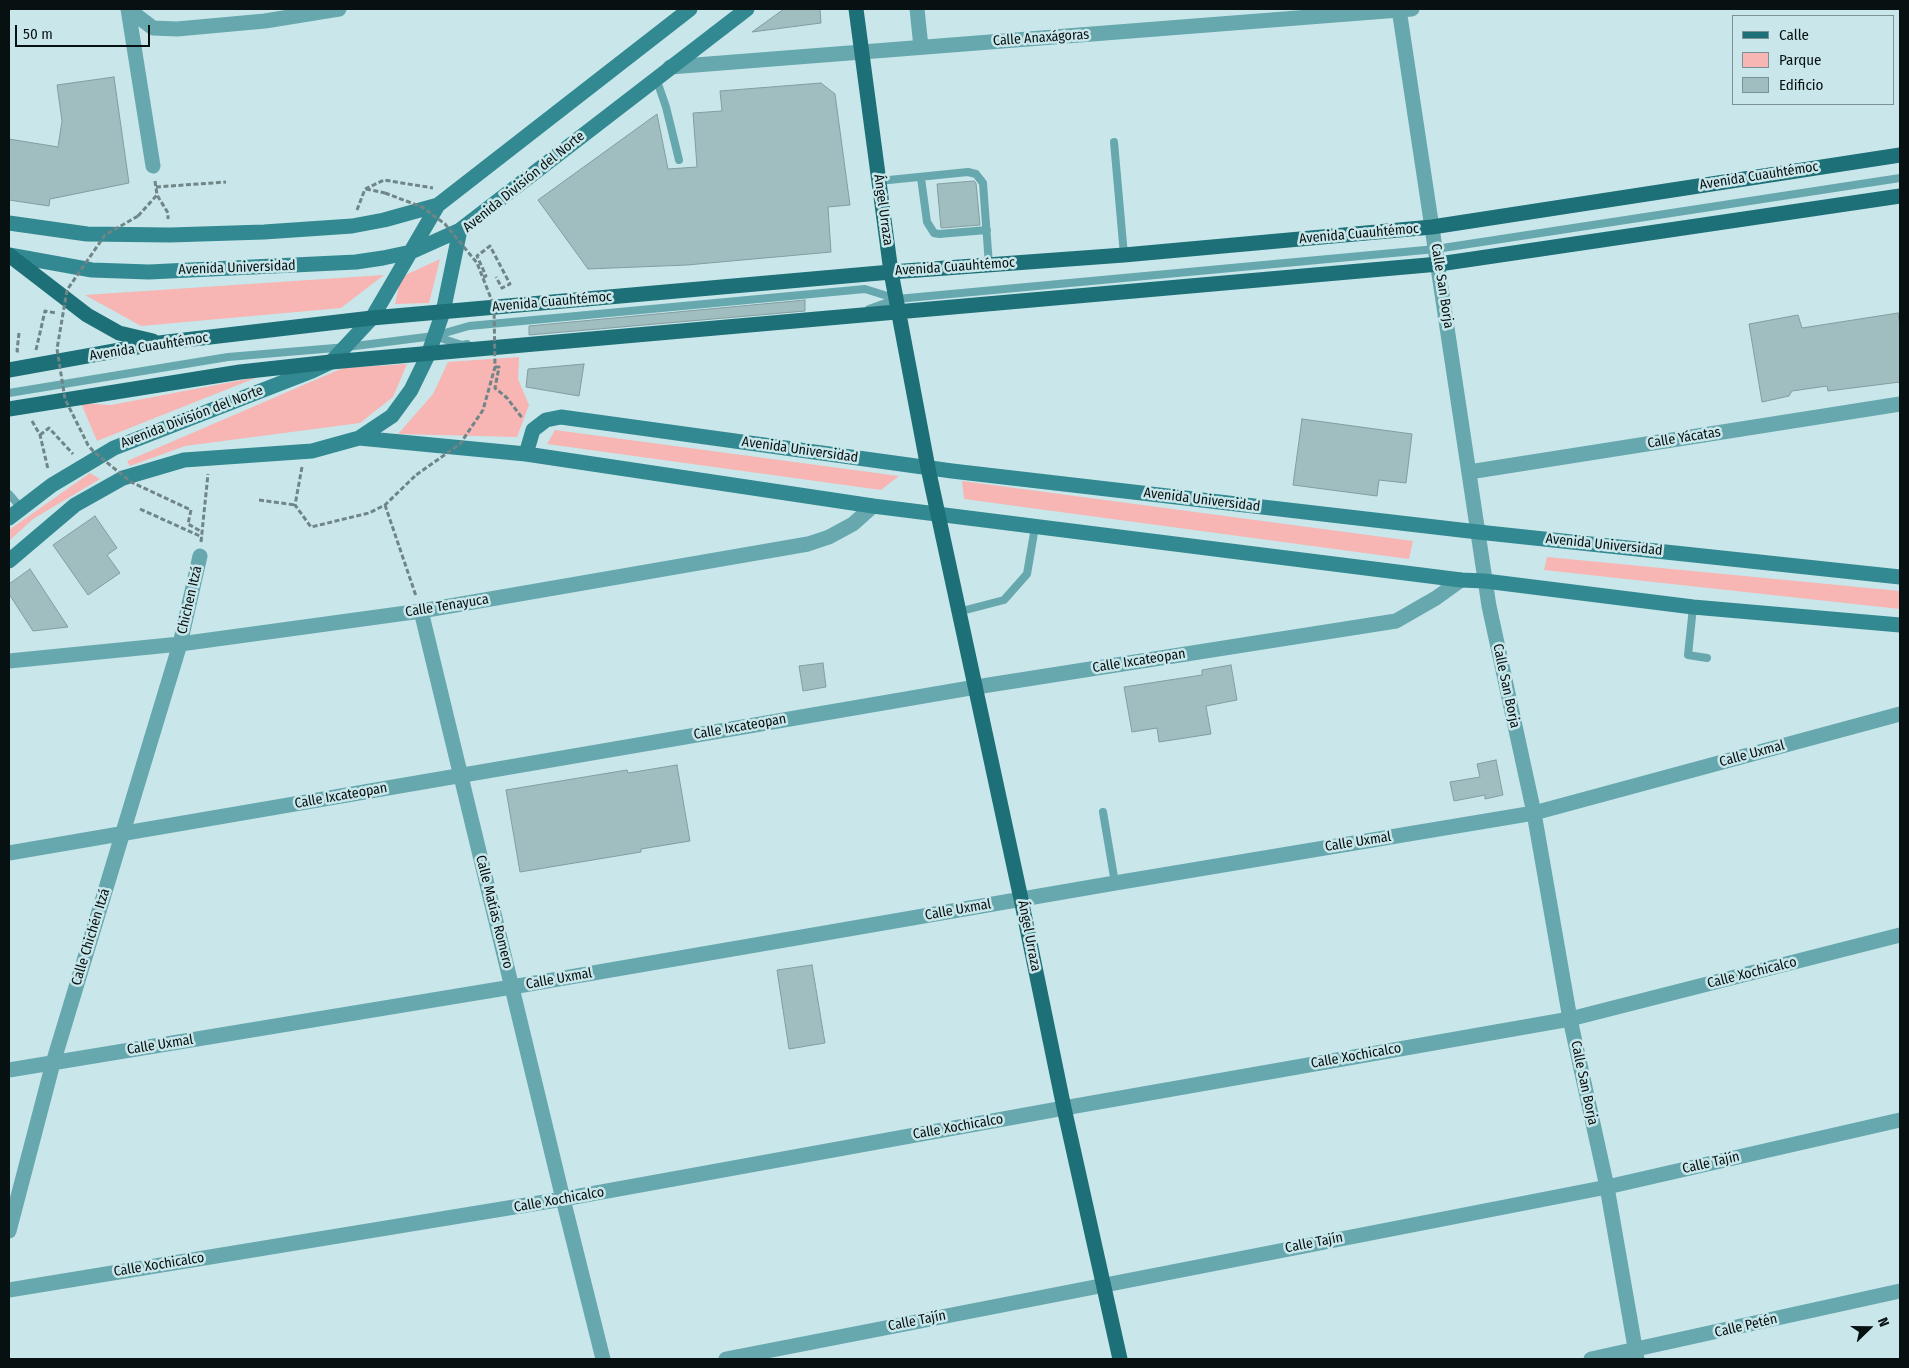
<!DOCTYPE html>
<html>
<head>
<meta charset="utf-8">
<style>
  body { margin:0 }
  #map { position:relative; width:1909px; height:1368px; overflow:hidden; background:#c9e7ea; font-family:"Fira Sans Condensed",sans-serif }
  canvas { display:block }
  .frame { position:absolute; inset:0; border:10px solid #071112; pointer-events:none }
  .legend { position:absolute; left:1732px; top:15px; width:162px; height:90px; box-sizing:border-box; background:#c9e7ea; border:1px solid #7b9194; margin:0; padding:6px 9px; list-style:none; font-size:15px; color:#071112 }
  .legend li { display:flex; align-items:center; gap:10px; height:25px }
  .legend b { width:25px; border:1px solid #7b9194 }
  .north { position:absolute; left:1844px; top:1303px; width:50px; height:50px; -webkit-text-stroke:4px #c9e7ea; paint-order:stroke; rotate:68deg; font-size:14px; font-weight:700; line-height:20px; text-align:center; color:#071112 }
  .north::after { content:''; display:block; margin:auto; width:18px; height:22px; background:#071112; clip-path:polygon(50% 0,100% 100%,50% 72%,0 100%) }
  .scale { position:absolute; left:15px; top:25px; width:135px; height:22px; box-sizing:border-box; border:2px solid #071112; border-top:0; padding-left:6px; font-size:15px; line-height:18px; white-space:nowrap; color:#071112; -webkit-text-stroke:4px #c9e7ea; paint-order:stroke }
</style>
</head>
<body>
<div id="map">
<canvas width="1909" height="1368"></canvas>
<div class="frame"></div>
<ul class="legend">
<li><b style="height:6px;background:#1d7077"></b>Calle</li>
<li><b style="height:14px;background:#f7b5b3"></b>Parque</li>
<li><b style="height:14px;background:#a0bdbf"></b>Edificio</li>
</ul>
<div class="north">N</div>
<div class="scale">50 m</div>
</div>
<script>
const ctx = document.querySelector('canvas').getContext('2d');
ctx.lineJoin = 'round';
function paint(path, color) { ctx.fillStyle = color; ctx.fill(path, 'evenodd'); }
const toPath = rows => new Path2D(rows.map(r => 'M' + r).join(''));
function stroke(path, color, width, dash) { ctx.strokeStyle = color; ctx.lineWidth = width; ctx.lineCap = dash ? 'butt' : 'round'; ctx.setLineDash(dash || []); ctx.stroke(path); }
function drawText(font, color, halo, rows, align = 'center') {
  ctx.font = font + ' "Fira Sans Condensed",sans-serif'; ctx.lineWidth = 5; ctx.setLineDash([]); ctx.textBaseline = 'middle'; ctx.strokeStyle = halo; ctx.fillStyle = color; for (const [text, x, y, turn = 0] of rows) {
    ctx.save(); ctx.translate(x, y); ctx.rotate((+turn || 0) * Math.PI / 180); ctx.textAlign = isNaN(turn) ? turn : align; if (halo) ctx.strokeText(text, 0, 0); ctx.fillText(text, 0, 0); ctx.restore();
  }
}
const green = toPath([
  [440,259,429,303,395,304,401,277],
  [384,275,341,308,141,326,85,295],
  [519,357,518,379,529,405,517,437,398,434,433,394,448,362],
  [407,364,393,397,360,423,185,446,130,466,127,461,343,368],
  [258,377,97,441,81,403,111,405],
  [555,430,899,476,881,490,547,444],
  [90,473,100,479,33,519,9,541,9,530],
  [962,481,1413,541,1409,559,964,499],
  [1547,557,1900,591,1900,609,1544,570]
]);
const building = toPath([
  [784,9,820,9,821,23,752,32,784,9],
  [114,77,129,183,50,199,49,206,9,200,9,139,58,147,62,121,57,85,114,77],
  [821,83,835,94,850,205,828,207,831,252,687,265,588,269,538,200,657,114,668,169,697,167,693,113,722,111,720,91,821,83],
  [974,181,976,183,980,225,941,228,937,184,974,181],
  [805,300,805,311,529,335,529,326,805,300],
  [1898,313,1900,326,1900,382,1828,391,1827,386,1792,391,1789,396,1762,402,1749,324,1798,315,1802,328,1898,313],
  [584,364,579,396,526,387,528,369,584,364],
  [1302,419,1412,434,1406,483,1379,480,1377,496,1293,485,1302,419],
  [95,516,117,548,107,555,120,573,88,595,53,545,95,516],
  [30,569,68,627,33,631,9,594,9,584,30,569],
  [823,663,826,687,803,691,799,666,823,663],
  [1231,665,1237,700,1206,706,1211,734,1159,742,1157,728,1132,732,1124,687,1202,675,1202,670,1231,665],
  [1496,760,1503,795,1485,799,1485,795,1454,801,1450,782,1480,777,1477,764,1496,760],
  [677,765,690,841,641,849,641,852,520,872,506,790,627,770,628,773,677,765],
  [812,965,825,1043,789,1049,777,970,812,965]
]);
const path = toPath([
  [155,181,157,195,168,213,168,219],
  [156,187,226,182],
  [366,189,385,193],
  [357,210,365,189,384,180,433,188],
  [138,216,157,195],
  [483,277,486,276,477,256,490,246,510,284,502,288,496,277],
  [19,333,17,351,20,351],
  [36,350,45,311,56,313],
  [495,367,499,367,495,388,507,398,523,419],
  [32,421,40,435,48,469],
  [40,435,49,428,73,454],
  [302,467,295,505,311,527,369,513,385,505,416,475],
  [259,500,295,505],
  [385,505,416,596],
  [140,509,202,537],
  [191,510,188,524,202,532],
  [201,542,208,474]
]);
const lane = toPath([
  [656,78,666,107,679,160],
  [1114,142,1124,255],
  [921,178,927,222,934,233,939,234,987,230],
  [879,181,968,172,976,174,983,183,989,265],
  [869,309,897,299,1436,249,1900,178],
  [434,336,462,345,467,344],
  [9,393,228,357,347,347,434,336,469,326,865,289,897,299],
  [9,494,21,508],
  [1693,607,1688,655,1707,658],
  [958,612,1004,600,1027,574,1035,527],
  [1103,812,1115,883]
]);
const street = toPath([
  [128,9,153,28,177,29,265,21,339,9],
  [128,9,153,166],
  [917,9,921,47],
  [1399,9,1489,606,1534,813,1570,1019,1607,1187,1637,1359],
  [670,67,1412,9],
  [1469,472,1900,404],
  [421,611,563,1199,603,1359],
  [9,661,180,644,421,611,808,544,829,537,853,524,873,506],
  [9,853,976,687,1396,621,1436,598,1461,580],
  [9,1070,512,987,1115,883,1534,813,1900,714],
  [9,1231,53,1063,180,644,200,556],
  [9,1290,563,1199,1064,1108,1570,1019,1900,935],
  [726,1359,1607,1187,1900,1120],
  [1591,1359,1900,1291]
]);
const secondary = toPath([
  [9,223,87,234,170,235,264,232,352,226,384,220,438,205],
  [9,255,92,270,149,272,356,262,383,258,411,252,460,230,747,9],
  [359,438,526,454,873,506,1461,580,1485,581,1693,607,1900,625],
  [526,454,533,430,546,420,561,417,952,471,1478,532,1900,577],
  [9,518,52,485,114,448,312,371,331,362,372,318,438,205,690,9],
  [9,561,75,505,123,478,184,460,312,451,359,438,392,416,411,390,428,355,443,312,460,230]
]);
const primary = toPath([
  [856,9,891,272,928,468,1021,899,1064,1108,1120,1359],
  [9,255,87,315,119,333,153,341],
  [9,370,159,343,372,318,891,272,1124,255,1432,227,1900,155],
  [9,409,240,372,331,362,1439,264,1900,196]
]);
const pathBridge = toPath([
  [385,193,422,207,445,224,477,263,494,306,495,367,483,410,460,444,416,475],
  [138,216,105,235,67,290,57,349,65,399,88,445,94,452,131,482,191,510]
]);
const streetNames = [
  ["Calle Anaxágoras",1041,38,-4],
  ["Avenida Cuauhtémoc",1759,176,-9],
  ["Avenida División del Norte",524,182,-39],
  ["Ángel Urraza",883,210,82],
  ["Avenida Cuauhtémoc",1359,234,-5],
  ["Avenida Cuauhtémoc",955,267,-4],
  ["Avenida Universidad",237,268,-2],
  ["Calle San Borja",1442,286,81],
  ["Avenida Cuauhtémoc",552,302,-5],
  ["Avenida Cuauhtémoc",149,347,-9],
  ["Avenida División del Norte",192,417,-21],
  ["Calle Yácatas",1684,438,-9],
  ["Avenida Universidad",800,450,8],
  ["Avenida Universidad",1202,500,7],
  ["Avenida Universidad",1604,545,6],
  ["Chichen Itzá",190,600,-77],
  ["Calle Tenayuca",447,606,-9],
  ["Calle Ixcateopan",1139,661,-9],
  ["Calle San Borja",1506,686,78],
  ["Calle Ixcateopan",740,727,-10],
  ["Calle Uxmal",1752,754,-15],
  ["Calle Ixcateopan",341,796,-10],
  ["Calle Uxmal",1358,842,-9],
  ["Calle Uxmal",958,910,-10],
  ["Calle Matías Romero",494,912,76],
  ["Ángel Urraza",1029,936,79],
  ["Calle Chichén Itzá",91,937,-73],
  ["Calle Xochicalco",1752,973,-14],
  ["Calle Uxmal",559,979,-10],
  ["Calle Uxmal",160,1045,-9],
  ["Calle Xochicalco",1356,1056,-10],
  ["Calle San Borja",1584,1083,78],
  ["Calle Xochicalco",958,1127,-10],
  ["Calle Tajín",1711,1163,-13],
  ["Calle Xochicalco",559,1200,-10],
  ["Calle Tajín",1314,1243,-11],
  ["Calle Xochicalco",159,1265,-9],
  ["Calle Tajín",917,1321,-11],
  ["Calle Petén",1746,1326,-13]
];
paint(green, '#f7b5b3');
paint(building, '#a0bdbf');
stroke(building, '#829da0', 1);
stroke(path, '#708587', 3, [5, 2.5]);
stroke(lane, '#67a8af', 8);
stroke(street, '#67a8af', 15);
stroke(secondary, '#338991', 15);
stroke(primary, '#1d7077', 15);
stroke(pathBridge, '#708587', 3, [5, 2.5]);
drawText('14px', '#071112', '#c9e7ea', streetNames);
</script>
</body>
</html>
